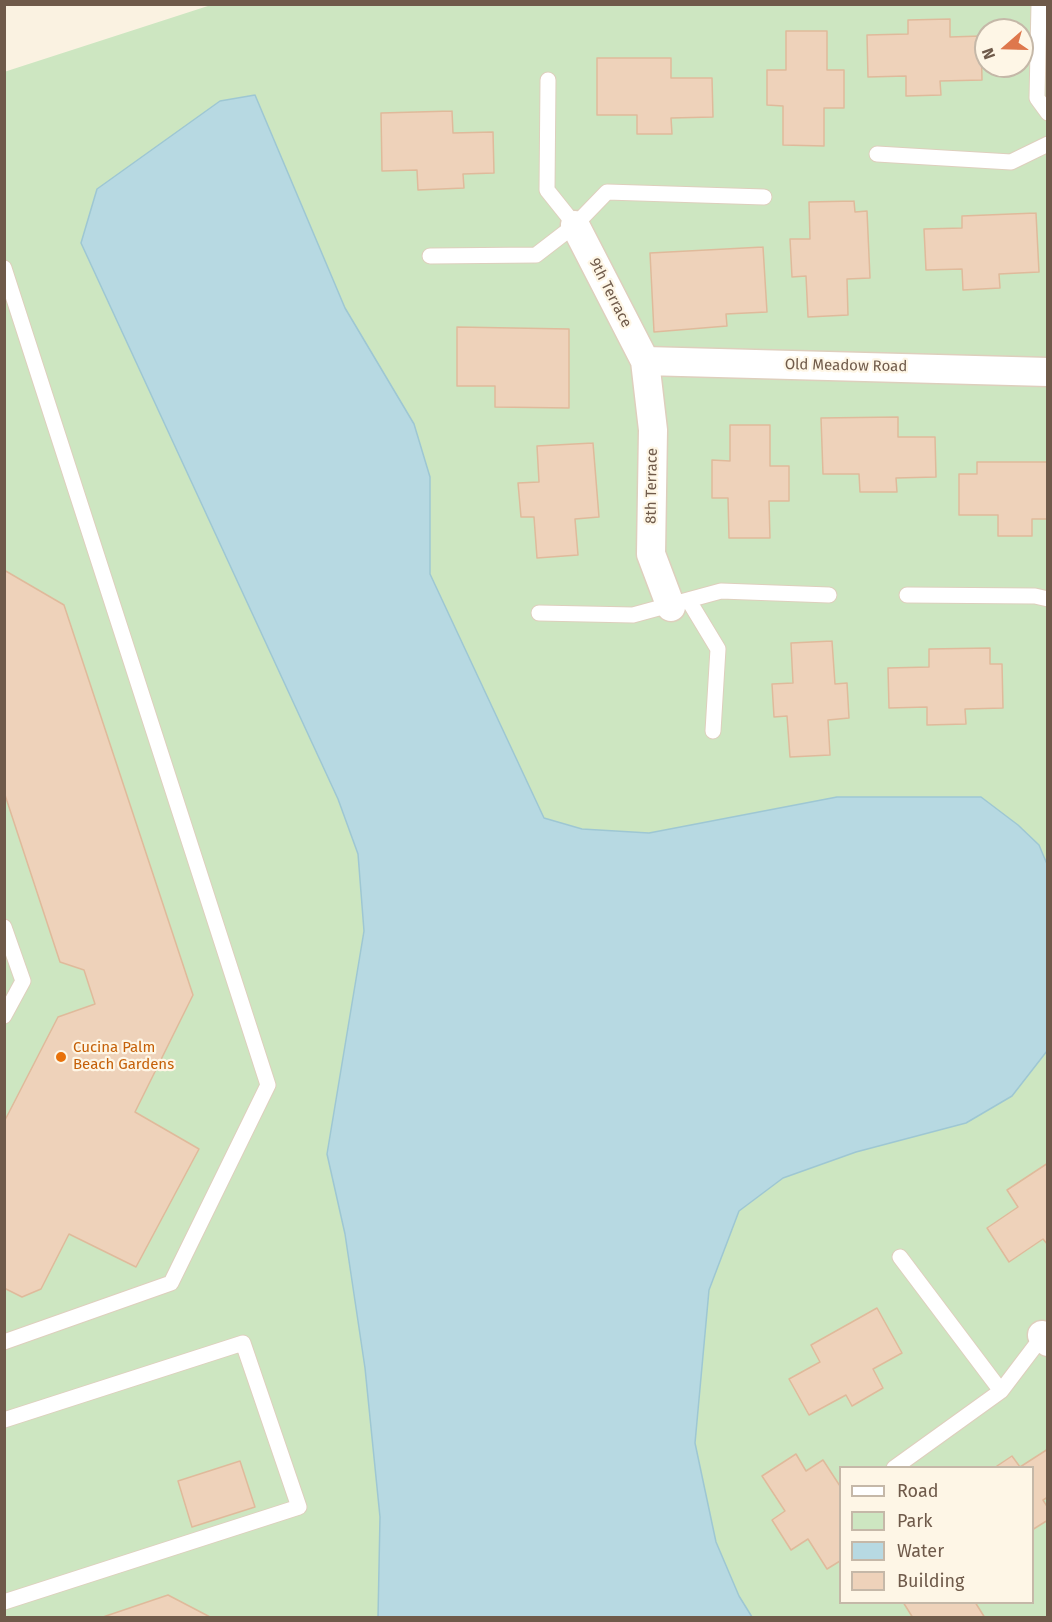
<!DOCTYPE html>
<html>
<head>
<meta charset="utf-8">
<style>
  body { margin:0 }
  #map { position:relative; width:1052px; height:1622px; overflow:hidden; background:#faf2e1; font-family:"Fira Sans",sans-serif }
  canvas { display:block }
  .frame { position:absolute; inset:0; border:6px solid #6f5a4a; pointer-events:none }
  .legend { position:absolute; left:839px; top:1466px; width:195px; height:138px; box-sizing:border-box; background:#fef6e6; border:2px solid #c5b8a8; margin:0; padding:8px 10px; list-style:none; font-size:18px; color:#6f5a4a }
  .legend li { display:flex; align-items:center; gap:12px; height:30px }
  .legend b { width:30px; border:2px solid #c5b8a8 }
  .north { position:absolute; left:974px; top:18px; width:60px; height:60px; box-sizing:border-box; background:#fef6e6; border:2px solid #c5b8a8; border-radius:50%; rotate:250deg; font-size:16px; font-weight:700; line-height:24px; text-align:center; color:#6f5a4a }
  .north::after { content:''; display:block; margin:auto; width:21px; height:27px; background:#de774c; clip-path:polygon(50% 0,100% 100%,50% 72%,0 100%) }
</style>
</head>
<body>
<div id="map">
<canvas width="1052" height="1622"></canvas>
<div class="frame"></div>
<ul class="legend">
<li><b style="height:8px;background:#fff"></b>Road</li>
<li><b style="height:16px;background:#cde6c1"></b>Park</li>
<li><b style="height:16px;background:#b7d9e2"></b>Water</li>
<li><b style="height:16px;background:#eed2ba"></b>Building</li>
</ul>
<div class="north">N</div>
</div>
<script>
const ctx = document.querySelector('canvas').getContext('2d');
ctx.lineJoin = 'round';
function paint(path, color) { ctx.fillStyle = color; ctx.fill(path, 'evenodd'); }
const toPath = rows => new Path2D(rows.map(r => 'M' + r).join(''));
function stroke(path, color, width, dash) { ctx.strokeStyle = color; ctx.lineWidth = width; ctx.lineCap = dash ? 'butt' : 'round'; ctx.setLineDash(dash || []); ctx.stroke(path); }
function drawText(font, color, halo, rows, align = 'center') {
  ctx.font = font + ' "Fira Sans",sans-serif'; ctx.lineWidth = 4.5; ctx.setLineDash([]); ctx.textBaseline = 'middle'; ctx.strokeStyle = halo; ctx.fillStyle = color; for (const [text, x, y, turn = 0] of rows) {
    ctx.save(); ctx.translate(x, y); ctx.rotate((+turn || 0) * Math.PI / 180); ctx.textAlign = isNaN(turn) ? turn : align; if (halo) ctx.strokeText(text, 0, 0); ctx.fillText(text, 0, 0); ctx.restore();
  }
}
const green = toPath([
  [211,5,1047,5,1047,1617,5,1617,4,72],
  [986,30,1022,30,1022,66,986,66],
  [840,1468,1032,1468,1032,1602,840,1602]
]);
const water = toPath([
  [255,95,345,308,414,424,430,477,430,574,544,818,582,829,649,833,837,797,981,797,1018,825,1039,845,1047,864,1047,1051,1012,1096,966,1123,856,1152,783,1178,739,1211,709,1290,695,1443,716,1542,739,1596,752,1617,378,1617,380,1517,365,1368,345,1234,327,1154,364,931,358,854,338,799,81,243,97,189,220,101,255,95]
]);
const building = toPath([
  [950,19,950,37,981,36,982,80,940,81,941,95,906,96,906,76,868,77,867,35,908,34,908,20,950,19],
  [786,31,827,31,827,70,844,70,844,108,824,108,824,146,783,145,783,106,767,105,767,70,786,70,786,31],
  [597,58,671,58,671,78,712,78,713,117,671,118,672,134,637,134,637,115,597,115,597,58],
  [452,111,453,133,493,132,494,173,463,174,464,188,418,190,417,170,382,171,381,113,452,111],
  [854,201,855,212,867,211,870,278,847,279,848,315,808,317,806,276,792,277,790,239,810,239,809,202,854,201],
  [1036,213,1039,272,999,274,1000,288,963,290,962,269,926,270,924,229,962,228,962,216,1036,213],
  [763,247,767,312,726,314,727,326,654,332,650,253,763,247],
  [457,327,569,329,569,408,495,407,495,386,457,386,457,327],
  [898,417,898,437,935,437,936,477,896,478,897,492,860,492,859,474,823,474,821,418,898,417],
  [730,425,770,425,770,466,789,466,789,501,769,501,770,538,729,538,728,498,712,498,712,460,730,461,730,425],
  [593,443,599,517,575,519,578,555,537,558,534,517,521,517,518,483,539,482,537,446,593,443],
  [977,462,1048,462,1048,519,1032,519,1032,536,998,536,998,515,959,515,959,474,977,474,977,462],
  [4,570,64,605,193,995,135,1112,199,1149,136,1267,69,1234,41,1289,22,1297,4,1288,4,1122,58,1017,95,1004,84,970,60,962,4,792,4,570],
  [832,641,835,684,847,683,849,718,828,720,830,755,790,757,787,716,774,717,772,684,793,683,791,643,832,641],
  [990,648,990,664,1002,664,1003,708,965,709,966,724,927,725,927,707,889,708,888,668,929,667,929,649,990,648],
  [1048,1163,1048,1245,1043,1239,1009,1262,987,1228,1018,1207,1007,1190,1048,1163],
  [877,1308,902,1353,873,1369,883,1388,852,1406,846,1395,809,1415,789,1379,820,1362,811,1345,877,1308],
  [1048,1449,1048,1497,1043,1500,1048,1508,1048,1520,1032,1530,1032,1468,994,1468,1012,1456,1020,1467,1048,1449],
  [796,1454,806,1471,823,1460,840,1486,840,1561,827,1569,808,1539,791,1550,772,1520,785,1511,762,1476,796,1454],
  [240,1461,255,1507,192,1527,178,1481,240,1461],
  [168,1595,212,1618,100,1618,168,1595],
  [903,1602,975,1602,985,1618,913,1618,903,1602]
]);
const lane = toPath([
  [1039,4,1037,98,1048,113],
  [548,80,547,190,575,225],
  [877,154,1011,162,1048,144],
  [430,256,536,255,575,225,607,192,764,197],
  [4,268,268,1085,171,1283,4,1342],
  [907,595,1035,596,1048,599],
  [689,601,718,649,713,731],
  [539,613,633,615,721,591,829,595],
  [4,927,23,981,4,1016],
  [900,1257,1001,1391],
  [4,1420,243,1343,299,1507,4,1602],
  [894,1468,1001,1391,1045,1333]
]);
const street = toPath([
  [575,225,645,361,653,430,651,554,671,607],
  [645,361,1048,372],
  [1042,1335,1048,1342]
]);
const markers = [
  [61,1057,6,"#e8710a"]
];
const streetNames = [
  ["9th Terrace",610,293,63],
  ["Old Meadow Road",846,366,1],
  ["8th Terrace",652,486,-89]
];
const foodNames = [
  ["Cucina Palm",73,1048],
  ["Beach Gardens",73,1065]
];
paint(green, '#cde6c1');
paint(water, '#b7d9e2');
stroke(water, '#9ec7d3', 1.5);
paint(building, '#eed2ba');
stroke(building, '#dfba9b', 1.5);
stroke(lane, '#decfbd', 17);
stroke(street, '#decfbd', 31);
stroke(lane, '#fff', 15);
stroke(street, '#fff', 28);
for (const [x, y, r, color] of markers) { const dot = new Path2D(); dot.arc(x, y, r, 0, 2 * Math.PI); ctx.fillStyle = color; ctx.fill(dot); stroke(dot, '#fef6e6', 2); }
drawText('15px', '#6f5a4a', '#fef6e6', streetNames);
drawText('15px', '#c56008', '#fef6e6', foodNames, 'left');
</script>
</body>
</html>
